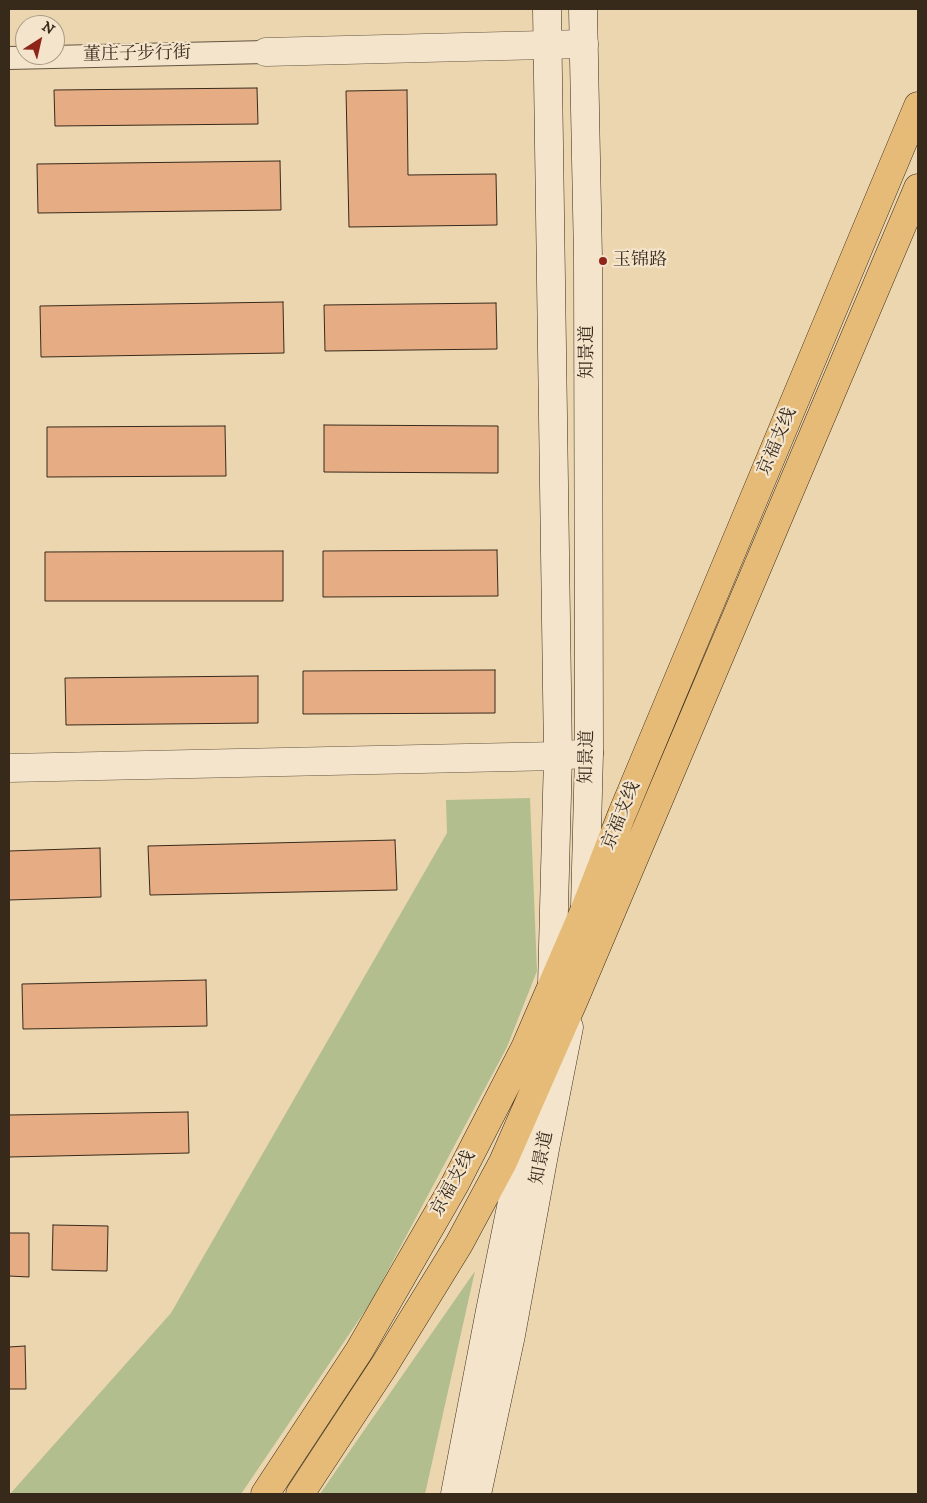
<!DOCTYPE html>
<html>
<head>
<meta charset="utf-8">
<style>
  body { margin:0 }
  #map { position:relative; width:927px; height:1503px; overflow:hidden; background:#ecd6af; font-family:"IM FELL DW Pica",serif }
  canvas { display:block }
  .frame { position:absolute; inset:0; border:10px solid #382a1b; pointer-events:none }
  .north { position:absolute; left:15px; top:15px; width:50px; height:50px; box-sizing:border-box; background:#f3e4cb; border:1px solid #a89a85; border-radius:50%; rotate:35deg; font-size:14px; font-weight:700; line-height:20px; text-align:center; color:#382a1b }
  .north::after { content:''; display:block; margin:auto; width:18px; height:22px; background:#8f2418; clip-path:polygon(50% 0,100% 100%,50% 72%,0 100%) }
</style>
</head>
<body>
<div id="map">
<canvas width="927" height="1503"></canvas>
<div class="frame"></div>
<div class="north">N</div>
</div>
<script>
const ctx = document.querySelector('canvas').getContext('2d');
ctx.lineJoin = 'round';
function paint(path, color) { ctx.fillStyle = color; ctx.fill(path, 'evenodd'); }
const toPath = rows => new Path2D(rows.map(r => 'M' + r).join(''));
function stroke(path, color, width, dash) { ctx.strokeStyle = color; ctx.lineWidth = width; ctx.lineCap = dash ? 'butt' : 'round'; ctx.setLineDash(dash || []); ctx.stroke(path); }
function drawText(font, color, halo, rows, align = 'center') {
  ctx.font = font + ' "IM FELL DW Pica","Noto Serif SC",serif'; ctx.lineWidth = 4.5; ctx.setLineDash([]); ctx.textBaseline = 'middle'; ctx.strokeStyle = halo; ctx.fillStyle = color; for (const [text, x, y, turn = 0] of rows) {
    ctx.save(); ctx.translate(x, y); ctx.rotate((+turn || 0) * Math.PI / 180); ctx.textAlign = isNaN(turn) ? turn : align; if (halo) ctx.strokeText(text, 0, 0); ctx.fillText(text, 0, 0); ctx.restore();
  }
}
const green = toPath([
  [530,798,537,971,507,1047,371,1302,241,1494,10,1494,171,1313,447,833,446,800],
  [475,1271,425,1494,320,1494,333,1475]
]);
const building = toPath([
  [257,88,258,124,55,126,54,90,257,88],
  [407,90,408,175,496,174,497,225,349,227,346,91,407,90],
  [280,161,281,210,38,213,37,164,280,161],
  [283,302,284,353,41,357,40,306,283,302],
  [496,303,497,349,325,351,324,305,496,303],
  [324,425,498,426,498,473,324,472,324,425],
  [225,426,226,476,47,477,47,427,225,426],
  [497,550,498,596,323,597,323,551,497,550],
  [283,551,283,601,45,601,45,552,283,551],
  [495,670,495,713,303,714,303,671,495,670],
  [258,676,258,723,66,725,65,678,258,676],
  [395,840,397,890,150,895,148,846,395,840],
  [100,848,101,897,9,900,9,851,100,848],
  [206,980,207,1026,23,1029,22,984,206,980],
  [188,1112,189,1153,9,1157,9,1115,188,1112],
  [53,1225,108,1226,107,1271,52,1270,53,1225],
  [9,1233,29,1233,29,1277,9,1276,9,1233],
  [25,1346,26,1389,9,1389,9,1347,25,1346]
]);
const pedestrian = toPath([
  [9,58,266,52]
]);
const minor = toPath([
  [266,52,584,44]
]);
const tertiary = toPath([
  [9,768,558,756,589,753]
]);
const secondary = toPath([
  [547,9,558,756,552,985],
  [583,9,588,258,589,753,585,907],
  [455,1494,490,1311,529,1118],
  [477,1494,511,1335,545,1149,569,1027]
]);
const primary = toPath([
  [265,1494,359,1351,455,1184,525,1048,585,909,622,814,918,106],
  [300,1494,384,1366,459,1244,503,1162,574,1000,918,188]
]);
const markers = [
  [603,261,5,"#8f2418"]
];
const streetNames = [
  ["董庄子步行街",137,55,-1],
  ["知景道",588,352,-90],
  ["京福支线",778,442,-67],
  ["知景道",588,757,-89],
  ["京福支线",622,816,-68],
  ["知景道",543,1158,-79],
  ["京福支线",454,1184,-61]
];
const poiNames = [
  ["玉锦路",613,261]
];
paint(green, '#b3be8e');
paint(building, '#e6ad85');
stroke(building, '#382a1b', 1);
stroke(pedestrian, '#655540', 24);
stroke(minor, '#655540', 29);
stroke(tertiary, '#655540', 29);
stroke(secondary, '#382a1b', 29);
stroke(primary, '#382a1b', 29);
stroke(pedestrian, '#f3e4cb', 22);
stroke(minor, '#f3e4cb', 28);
stroke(tertiary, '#f3e4cb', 28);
stroke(secondary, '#f3e4cb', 28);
stroke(primary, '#e6bb78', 28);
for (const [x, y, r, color] of markers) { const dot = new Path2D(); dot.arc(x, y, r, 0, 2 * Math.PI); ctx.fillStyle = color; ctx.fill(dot); stroke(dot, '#f3e4cb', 2); }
drawText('18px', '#382a1b', '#f3e4cb', streetNames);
drawText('18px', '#382a1b', '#f3e4cb', poiNames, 'left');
</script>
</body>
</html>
